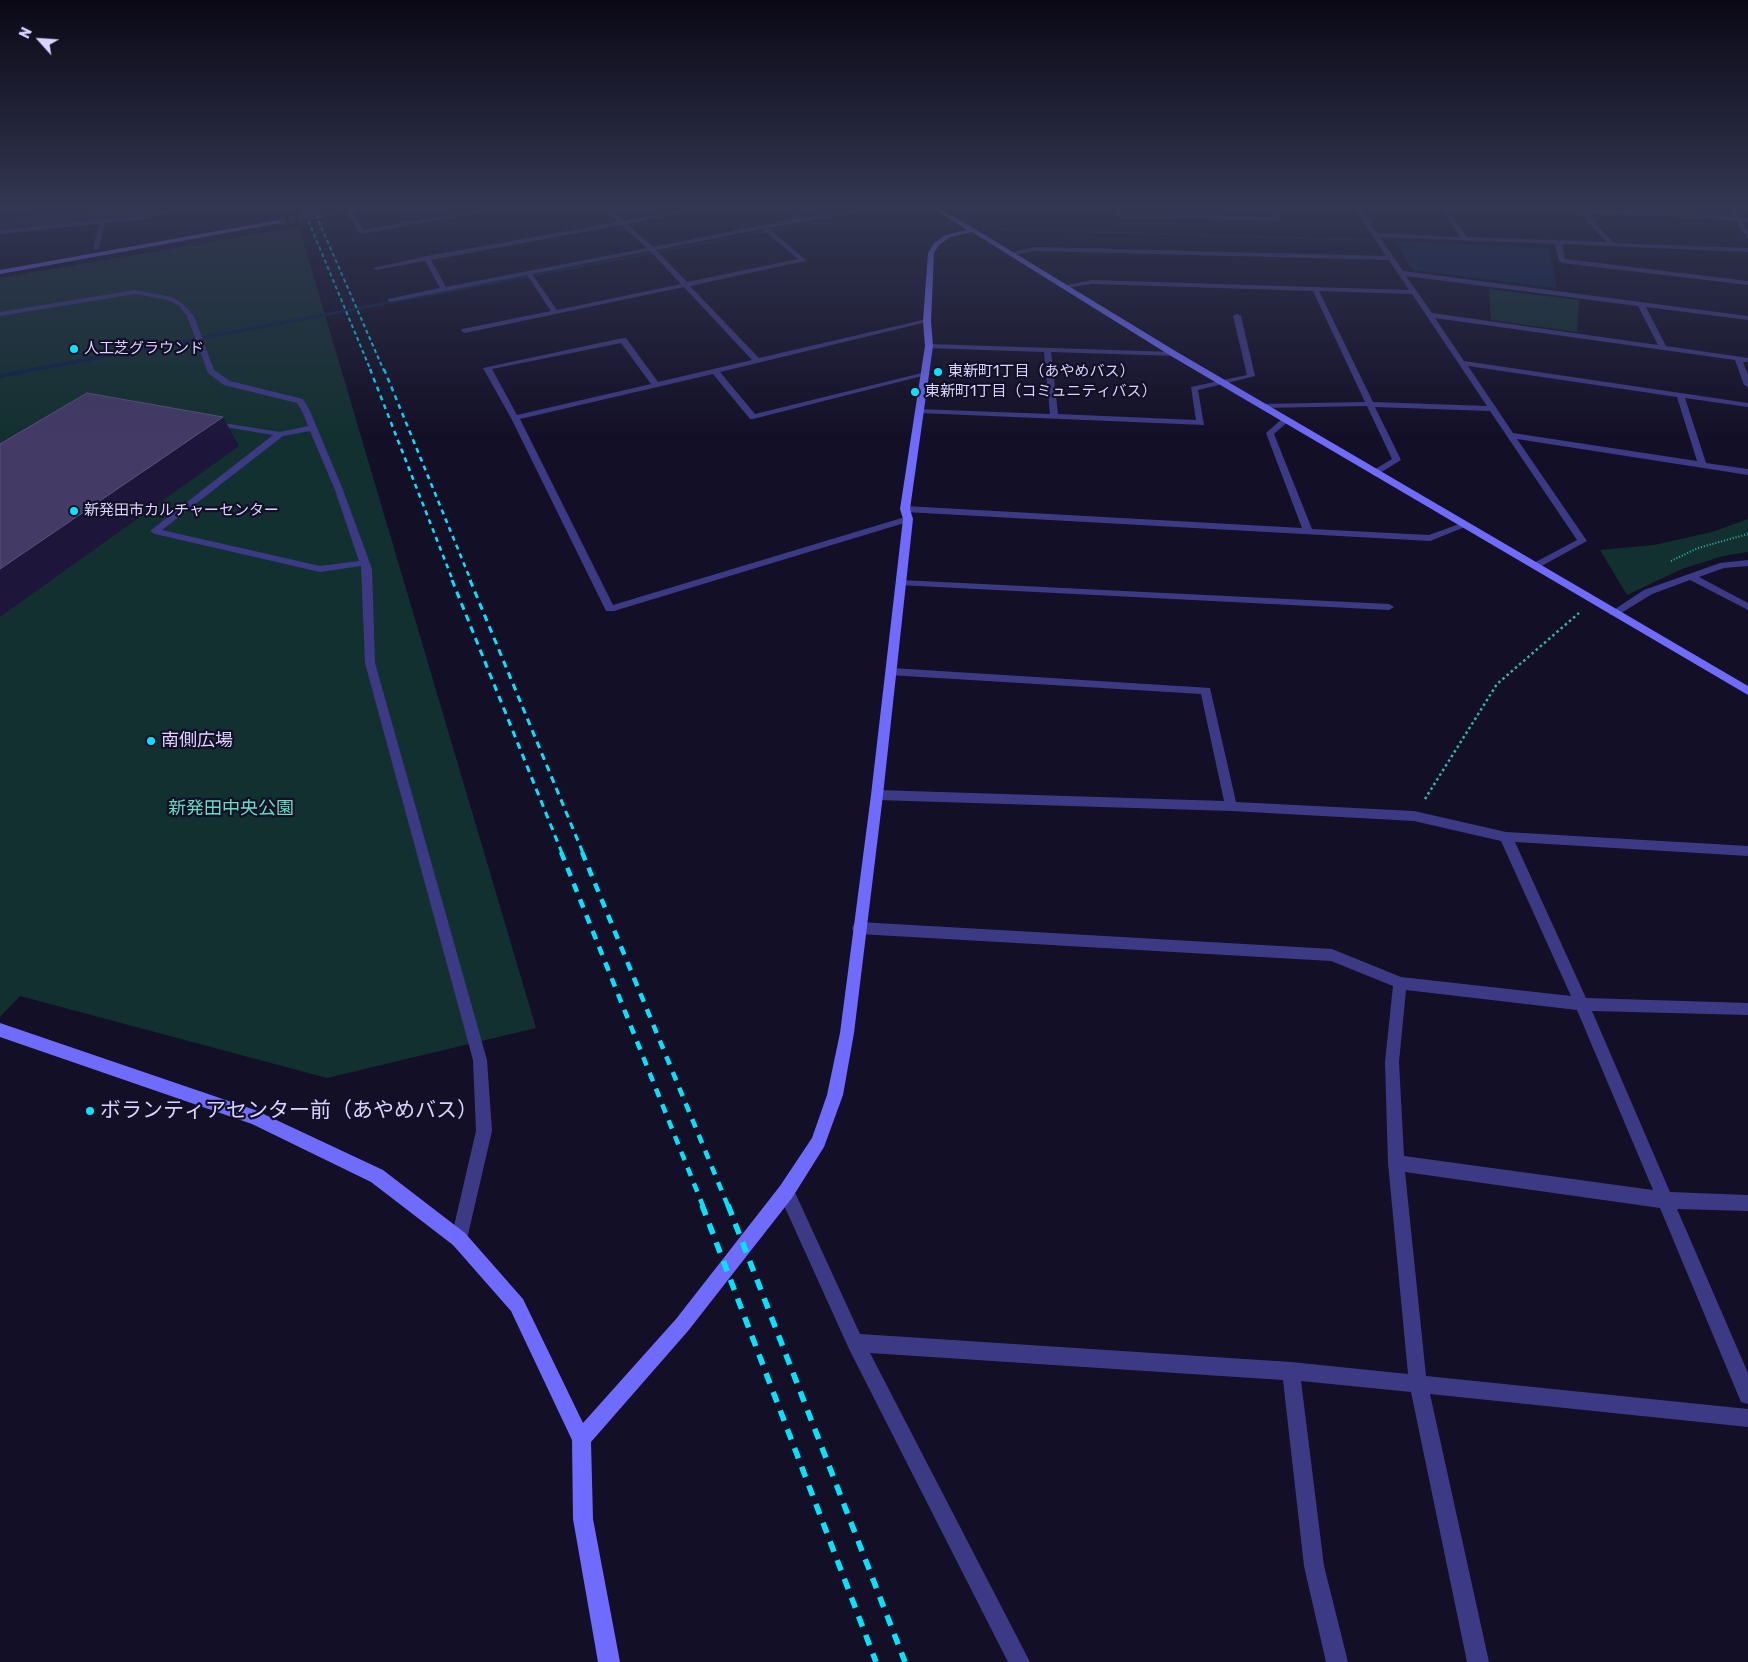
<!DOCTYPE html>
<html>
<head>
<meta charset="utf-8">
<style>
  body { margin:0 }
  #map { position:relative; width:1748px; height:1662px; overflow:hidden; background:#130f26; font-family:Rubik,sans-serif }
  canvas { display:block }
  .north { position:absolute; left:15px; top:15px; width:50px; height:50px; -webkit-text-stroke:4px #130f26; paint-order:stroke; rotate:296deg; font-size:14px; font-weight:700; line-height:20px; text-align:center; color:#d9d4ff }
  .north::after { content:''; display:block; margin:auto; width:18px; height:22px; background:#d9d4ff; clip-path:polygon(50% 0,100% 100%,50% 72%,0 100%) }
</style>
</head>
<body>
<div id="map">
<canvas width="1748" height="1662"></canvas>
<div class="north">N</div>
</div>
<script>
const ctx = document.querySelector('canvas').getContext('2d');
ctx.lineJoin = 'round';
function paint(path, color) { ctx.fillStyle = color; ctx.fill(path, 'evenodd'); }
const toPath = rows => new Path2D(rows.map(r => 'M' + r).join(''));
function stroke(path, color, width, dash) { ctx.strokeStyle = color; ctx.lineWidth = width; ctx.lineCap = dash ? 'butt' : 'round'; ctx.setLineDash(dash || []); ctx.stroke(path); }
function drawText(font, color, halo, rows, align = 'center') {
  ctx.font = font + ' Rubik,"Noto Sans JP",sans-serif'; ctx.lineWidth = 4.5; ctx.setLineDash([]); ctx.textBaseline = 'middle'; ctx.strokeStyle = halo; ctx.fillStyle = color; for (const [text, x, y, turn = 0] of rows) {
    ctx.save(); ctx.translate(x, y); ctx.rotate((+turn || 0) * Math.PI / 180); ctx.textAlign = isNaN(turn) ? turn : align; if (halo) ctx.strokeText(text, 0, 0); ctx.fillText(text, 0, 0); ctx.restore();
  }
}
const green = toPath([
  [1669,208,1725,208,1730,216,1674,212],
  [299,227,536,1028,327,1078,20,996,0,1017,0,278],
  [1489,289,1579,300,1577,332,1491,320],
  [1748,519,1748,552,1723,556,1682,569,1627,595,1600,550,1654,545,1712,532]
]);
const water = toPath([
  [1394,241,1549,248,1557,288,1412,270]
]);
const stream = toPath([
  [811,222,917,227,919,228,917,229,811,224,0,378,0,374,811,222],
  [1000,228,1366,239,1368,240,1366,241,998,230,1000,228]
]);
const river = toPath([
  [86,208,157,208,153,213,144,216,0,235,0,219,86,208]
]);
const secondaryTunnel = toPath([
  [279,222,354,208]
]);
const pathFar1 = toPath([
  [1671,561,1698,548,1748,534]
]);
const path = toPath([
  [1425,799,1497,684,1579,613]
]);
const lane = toPath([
  [135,290,172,297,183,304,194,316,214,370,230,381,303,399,310,411,343,490,372,569,375,663,487,1060,492,1131,467,1239,465,1245,459,1247,453,1245,451,1239,476,1131,473,1060,365,663,361,566,320,572,155,534,150,531,273,435,213,425,209,423,210,421,280,432,308,426,302,411,297,403,224,385,208,373,187,316,179,306,168,300,135,294,0,316,0,312,135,290],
  [310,431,335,490,359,561,320,566,162,530,283,436,310,431]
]);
const street = toPath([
  [177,208,187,208,140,220,105,223,99,248,96,250,93,248,99,224,0,234,0,230,140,216,177,208],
  [345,208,351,208,363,230,493,208,505,208,361,234,358,232,345,208],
  [603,208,609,208,624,221,694,208,705,208,627,224,653,247,795,219,781,208,787,208,801,218,869,208,882,208,768,228,805,259,805,261,690,286,759,358,927,319,931,321,720,372,755,414,926,372,930,374,753,419,750,419,713,374,520,419,613,605,905,517,911,517,911,521,614,611,606,611,511,418,483,368,623,338,626,338,658,382,752,360,684,287,465,333,461,331,462,329,551,311,527,275,390,302,388,301,388,299,440,288,425,261,376,270,373,268,427,256,618,222,603,208],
  [621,225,647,248,446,287,431,260,621,225],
  [762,229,798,259,687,282,656,250,762,229],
  [650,251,681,284,557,310,532,274,650,251],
  [621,343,651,384,517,415,492,369,621,343],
  [1113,208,1119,208,1120,213,1275,217,1270,208,1276,208,1282,219,1279,221,1118,217,1115,215,1113,208],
  [1354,208,1360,208,1377,233,1461,237,1440,208,1580,209,1669,212,1733,217,1728,208,1734,208,1740,218,1748,218,1748,222,1742,221,1748,232,1748,239,1736,221,1669,216,1586,214,1614,243,1748,248,1748,252,1562,244,1565,259,1748,281,1748,285,1562,263,1559,261,1555,244,1380,237,1403,271,1748,316,1748,320,1646,307,1666,346,1748,358,1748,362,1743,362,1748,375,1748,387,1744,385,1735,360,1435,318,1464,361,1748,403,1748,407,1685,398,1706,463,1748,469,1748,475,1517,439,1587,541,1538,568,1532,568,1532,564,1577,540,1490,411,1375,407,1401,460,1375,476,1371,473,1372,471,1392,459,1367,406,1259,408,1258,406,1262,404,1365,402,1313,291,1092,284,1065,288,1062,286,1092,280,1409,290,1389,260,1036,251,1012,255,1009,253,1036,247,1386,256,1354,208],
  [1447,210,1579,213,1607,242,1467,237,1447,210],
  [1406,276,1638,306,1658,345,1432,313,1406,276],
  [1319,291,1412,294,1487,406,1373,402,1319,291],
  [1468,366,1677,397,1697,461,1513,433,1468,366],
  [1237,314,1241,316,1255,376,1198,390,1204,425,919,413,915,411,919,409,1050,414,1044,352,926,348,926,344,929,344,1174,352,1178,354,1177,356,1051,352,1058,414,1196,420,1191,387,1247,375,1233,316,1237,314],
  [1283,418,1290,420,1274,434,1312,529,1429,535,1462,523,1468,523,1470,525,1430,541,905,512,900,509,905,506,1302,528,1266,433,1283,418],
  [1748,560,1748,566,1724,568,1699,577,1748,603,1748,610,1690,580,1652,594,1618,615,1610,615,1609,613,1644,590,1720,563,1748,560],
  [901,580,1389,604,1394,607,1389,610,898,585,896,583,901,580],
  [892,668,1210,688,1236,802,1414,811,1506,832,1748,846,1748,856,1515,842,1586,998,1748,1003,1748,1015,1592,1011,1670,1192,1748,1195,1748,1211,1677,1209,1748,1373,1748,1404,1741,1402,1660,1208,1405,1172,1426,1376,1748,1409,1748,1427,1430,1394,1489,1662,1467,1662,1411,1392,1301,1381,1324,1566,1348,1662,1326,1662,1304,1566,1283,1380,870,1353,1030,1662,1008,1662,849,1349,778,1192,780,1186,786,1184,792,1186,860,1334,1291,1362,1408,1374,1388,1163,1385,1062,1393,986,1331,961,859,934,854,932,852,928,854,924,859,922,1332,949,1401,977,1571,996,1501,841,1414,821,1231,811,877,800,871,795,877,790,1224,801,1201,694,888,675,887,672,888,669,892,668],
  [1406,990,1577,1010,1653,1190,1404,1156,1399,1062,1406,990]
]);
const secondary = toPath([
  [351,208,360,208,357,210,351,208],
  [932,208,939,208,975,229,1177,352,1748,686,1748,695,1171,356,972,232,950,237,939,245,934,253,931,321,933,346,910,509,913,519,883,795,854,1033,843,1095,824,1147,792,1198,688,1331,591,1442,593,1519,620,1662,598,1662,573,1519,572,1440,511,1311,453,1245,371,1182,252,1124,0,1037,0,1023,255,1110,383,1170,465,1233,523,1299,583,1423,676,1319,780,1186,812,1138,827,1095,840,1033,871,795,903,519,900,509,925,346,923,321,928,253,934,243,946,235,967,230,932,208],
  [279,220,281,223,0,274,0,270,279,220]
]);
const railFar4 = toPath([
  [303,208,371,371],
  [313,208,384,371]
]);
const railFar3 = toPath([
  [370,369,453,581],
  [384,369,471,581]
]);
const railFar2 = toPath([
  [452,580,562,853],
  [470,580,583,853]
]);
const railFar1 = toPath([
  [561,852,703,1206],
  [582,852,728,1206]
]);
const rail = toPath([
  [702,1205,876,1662],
  [728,1205,905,1662]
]);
const shadedWall = toPath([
  [223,417,239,446,0,617,0,569]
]);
const building = toPath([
  [87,393,223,417,0,569,0,444,87,393]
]);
const markers = [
  [74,349,5,"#00e5ff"],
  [938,372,5,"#00e5ff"],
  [915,392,5,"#00e5ff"],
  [74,511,5,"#00e5ff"],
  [151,741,5,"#00e5ff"],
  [90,1111,5,"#00e5ff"]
];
const farPoinames = [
  ["人工芝グラウンド",84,349],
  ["東新町1丁目（あやめバス）",948,372],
  ["東新町1丁目（コミュニティバス）",925,392],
  ["新発田市カルチャーセンター",84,511]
];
const poiNames = [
  ["南側広場",161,741]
];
const parkNames = [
  ["新発田中央公園",231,809]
];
const nearPoinames = [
  ["ボランティアセンター前（あやめバス）",100,1111]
];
paint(green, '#12302f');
paint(water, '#0c2248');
paint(stream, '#0c2248');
paint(river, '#0c2248');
stroke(secondaryTunnel, '#312d47', 7, [7, 3]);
stroke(pathFar1, '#2fb8b0', 2, [1, 2]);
stroke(path, '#2fb8b0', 2.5, [2.5, 3]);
paint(lane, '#3d3a85');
paint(street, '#3d3a85');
paint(secondary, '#6f6bff');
stroke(railFar4, '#00e5ff', 2, [4, 3]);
stroke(railFar3, '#00e5ff', 2.5, [5, 4.5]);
stroke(railFar2, '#00e5ff', 3, [7, 5.5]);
stroke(railFar1, '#00e5ff', 4.5, [9, 8]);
stroke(rail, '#00e5ff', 5.5, [11, 9]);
paint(shadedWall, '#1d163a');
paint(building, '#433a66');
stroke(building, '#5a527e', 1);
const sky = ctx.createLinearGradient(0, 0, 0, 440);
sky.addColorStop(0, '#0a0815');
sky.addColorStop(0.47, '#333752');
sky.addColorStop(1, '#33375200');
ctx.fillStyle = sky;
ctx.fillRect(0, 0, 1748, 440);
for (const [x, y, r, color] of markers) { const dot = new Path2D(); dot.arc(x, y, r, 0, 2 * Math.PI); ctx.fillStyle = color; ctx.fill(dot); stroke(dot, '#130f26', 2); }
drawText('15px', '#d9d4ff', '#130f26', farPoinames, 'left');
drawText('18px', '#d9d4ff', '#130f26', poiNames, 'left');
drawText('18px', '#5fe0c0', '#130f26', parkNames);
drawText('21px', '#d9d4ff', '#130f26', nearPoinames, 'left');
</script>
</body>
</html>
